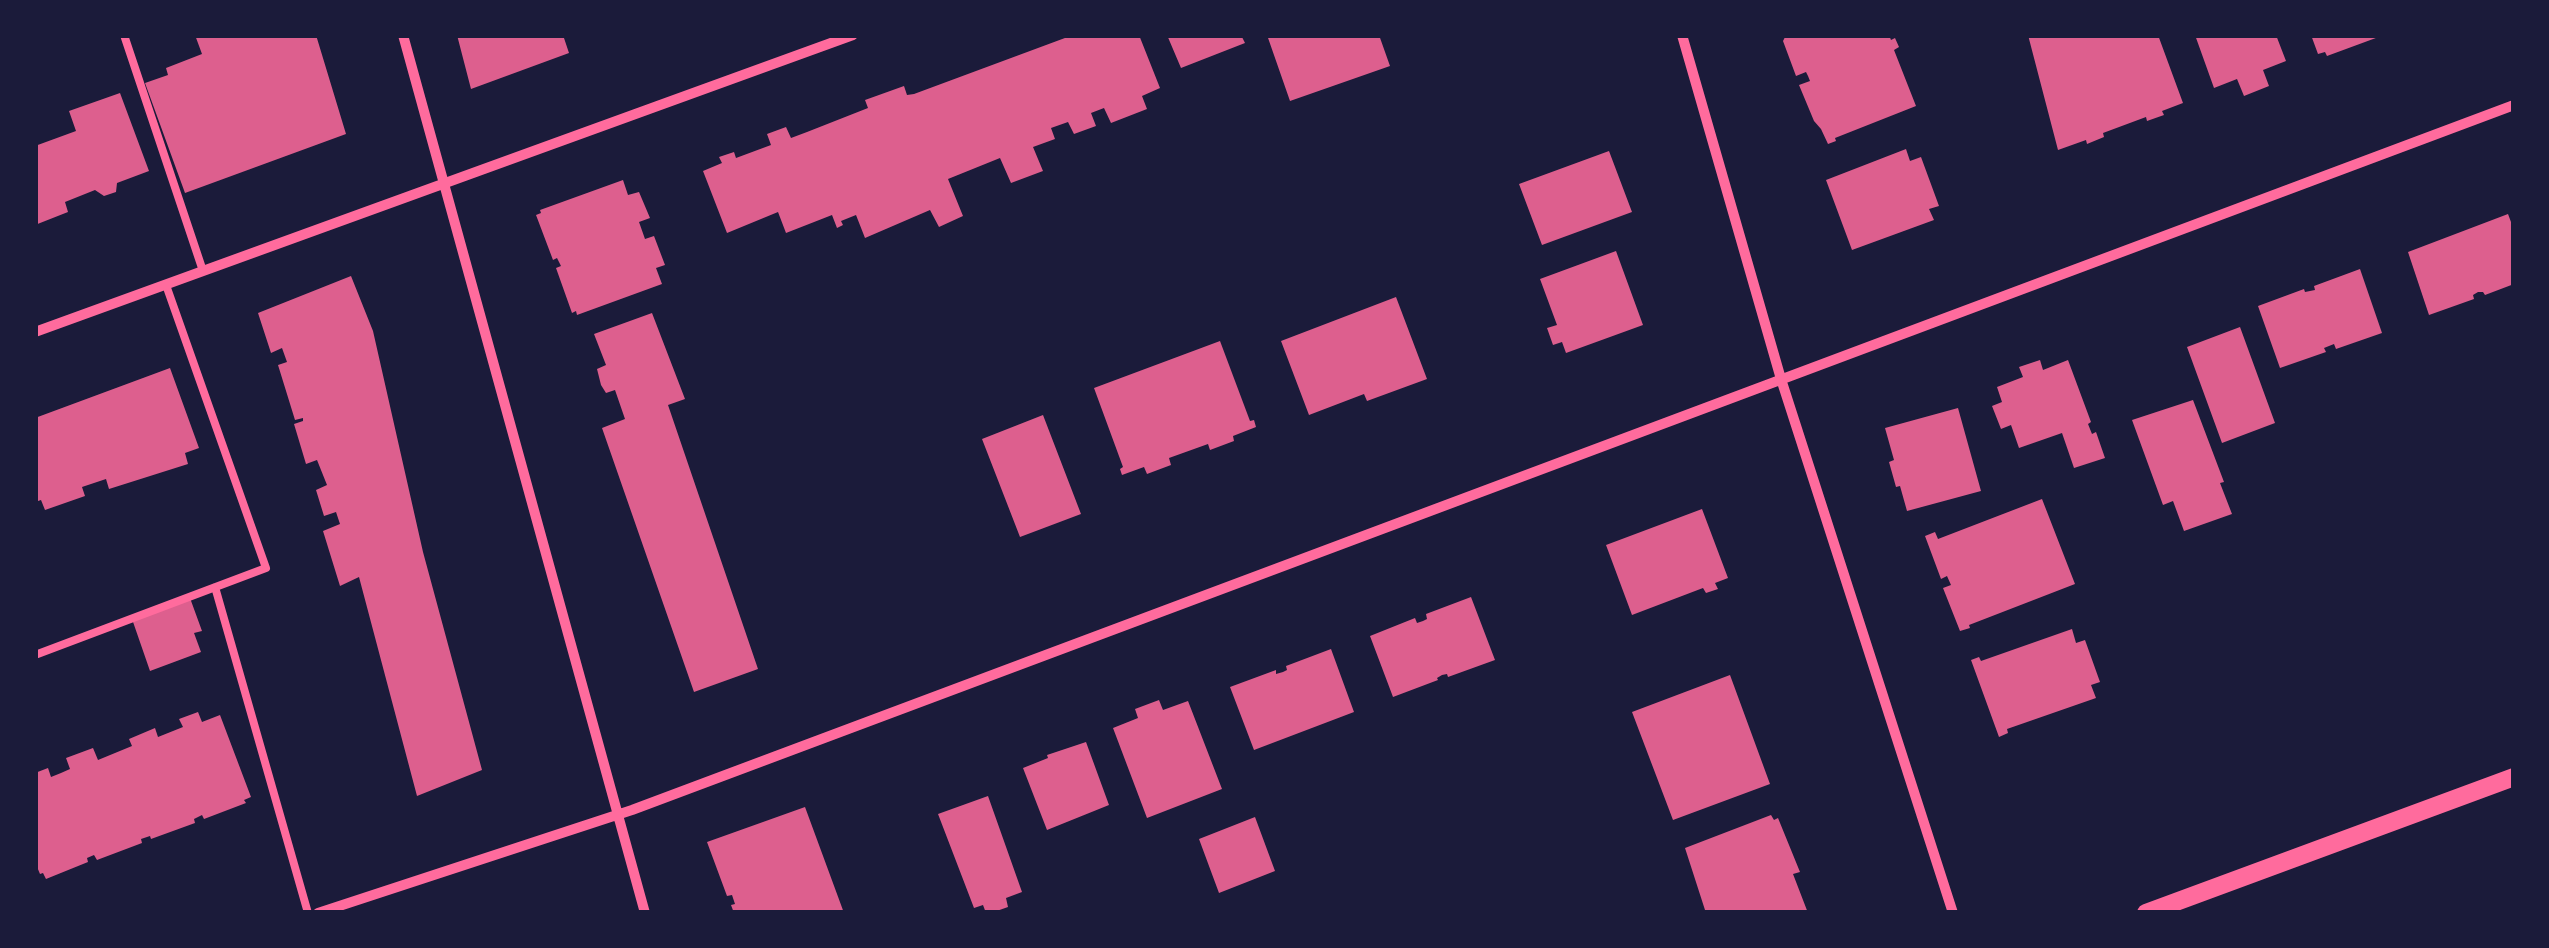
<!DOCTYPE html>
<html>
<head>
<meta charset="utf-8">
<style>
  body { margin:0 }
  #map { position:relative; width:2549px; height:948px; overflow:hidden; background:#1b1b3a; font-family:Cabin,sans-serif }
  canvas { display:block }
  .frame { position:absolute; inset:0; border:38px solid #1b1b3a; pointer-events:none }
</style>
</head>
<body>
<div id="map">
<canvas width="2549" height="948"></canvas>
<div class="frame"></div>
</div>
<script>
const ctx = document.querySelector('canvas').getContext('2d');
ctx.lineJoin = 'round';
function paint(path, color) { ctx.fillStyle = color; ctx.fill(path, 'evenodd'); }
const toPath = rows => new Path2D(rows.map(r => 'M' + r).join(''));
function stroke(path, color, width, dash) { ctx.strokeStyle = color; ctx.lineWidth = width; ctx.lineCap = dash ? 'butt' : 'round'; ctx.setLineDash(dash || []); ctx.stroke(path); }
const building = toPath([
  [195,35,316,35,346,134,185,193,145,83,168,75,166,68,202,54],
  [457,35,563,35,569,53,471,89],
  [1073,35,1139,35,1160,88,1142,96,1147,109,1111,123,1104,108,1091,113,1096,126,1074,134,1068,122,1051,128,1055,139,1033,147,1043,171,1011,183,1000,158,948,179,963,216,939,227,930,210,865,238,856,215,841,221,843,225,837,228,832,215,786,233,778,212,727,233,703,171,722,163,719,157,734,152,736,158,771,145,767,134,786,127,791,138,807,132,868,108,865,100,904,86,907,95,914,94],
  [1167,35,1241,35,1245,43,1181,68],
  [1267,35,1379,35,1390,66,1290,101],
  [1786,35,1889,35,1891,40,1895,38,1899,47,1894,50,1916,106,1835,138,1836,141,1828,144,1821,129,1814,121,1799,85,1810,81,1808,76,1806,72,1796,76,1783,41],
  [2028,35,2158,35,2183,103,2162,111,2164,115,2147,121,2146,117,2103,133,2104,137,2087,144,2086,140,2058,150],
  [2195,35,2276,35,2286,61,2263,70,2269,86,2244,96,2237,79,2214,88],
  [2311,35,2384,35,2327,56,2325,52,2318,54],
  [120,93,149,171,117,183,116,192,104,196,95,190,65,202,68,212,35,225,35,146,76,131,69,111],
  [1906,149,1910,161,1921,157,1939,206,1929,209,1934,220,1852,250,1826,180],
  [1609,151,1632,212,1542,245,1519,184],
  [623,180,628,195,639,192,650,218,639,222,645,239,654,236,665,265,656,268,662,284,577,315,576,311,572,313,556,268,561,266,557,258,553,260,536,215,541,213,540,210],
  [2508,214,2514,230,2514,284,2485,295,2483,292,2478,292,2473,295,2474,299,2429,315,2408,252],
  [1616,251,1643,325,1566,353,1562,342,1553,345,1547,328,1557,325,1540,279],
  [2360,269,2382,333,2336,349,2334,344,2324,348,2326,352,2280,368,2258,306,2304,289,2305,292,2315,290,2314,286],
  [351,276,373,331,423,552,482,770,417,796,359,577,340,586,323,531,340,524,336,512,324,516,316,490,327,485,317,460,306,464,294,424,303,421,303,418,295,420,278,365,287,362,282,348,271,353,258,313],
  [1396,297,1427,379,1367,401,1364,394,1309,415,1281,341],
  [652,313,685,399,668,405,758,669,694,692,602,428,625,419,615,390,606,393,601,385,597,369,606,365,594,334],
  [2240,327,2275,423,2222,443,2187,347],
  [1220,341,1250,421,1254,420,1256,427,1233,436,1234,441,1210,450,1208,444,1169,458,1171,465,1147,474,1144,467,1122,475,1120,469,1123,467,1094,388],
  [2040,360,2043,370,2068,360,2091,422,2088,424,2092,434,2096,432,2105,458,2074,468,2062,433,2019,448,2011,425,2001,429,1992,406,2002,402,1997,387,2023,377,2019,367],
  [170,368,199,448,185,453,188,464,109,489,106,479,82,487,85,496,45,510,41,500,35,502,35,418],
  [2193,400,2224,482,2220,483,2232,514,2184,531,2173,501,2163,505,2132,420],
  [1958,408,1981,491,1907,511,1900,486,1896,487,1889,462,1894,460,1885,428],
  [1043,415,1081,514,1020,537,982,439],
  [2042,499,2075,584,1969,625,1970,628,1960,631,1943,588,1951,585,1947,576,1941,579,1925,536,1935,532,1938,539],
  [1702,509,1728,578,1715,583,1718,589,1706,593,1703,588,1632,615,1606,545],
  [1471,597,1495,660,1448,677,1447,674,1442,675,1437,678,1438,680,1393,697,1370,636,1415,618,1417,623,1423,621,1427,619,1426,614],
  [190,598,202,631,194,633,201,652,150,671,132,619],
  [2072,629,2076,643,2085,640,2100,682,2091,685,2096,698,2007,729,2008,733,1999,737,1971,660,1979,657,1981,661],
  [1331,649,1354,712,1254,750,1230,687,1276,670,1276,674,1283,672,1287,670,1286,666],
  [1730,675,1770,784,1673,820,1632,712],
  [1159,700,1163,710,1188,701,1222,789,1147,818,1113,728,1138,718,1135,709],
  [198,712,202,722,220,715,251,797,244,800,246,803,204,819,202,815,194,819,195,823,151,839,150,836,141,839,142,843,97,860,94,855,87,858,88,862,46,879,43,873,40,874,35,862,35,773,48,768,51,777,61,773,70,769,66,758,93,748,98,760,132,746,129,739,155,728,158,737,183,727,179,719],
  [1086,742,1109,805,1047,830,1023,768,1048,758,1047,755],
  [988,796,1022,892,1006,898,1008,907,991,913,986,913,983,905,974,908,938,814],
  [805,807,844,913,734,913,731,905,735,904,732,895,727,896,707,842],
  [1771,815,1774,820,1778,818,1800,872,1793,874,1808,913,1698,913,1705,910,1685,848],
  [1255,817,1275,871,1219,893,1199,839]
]);
const service = toPath([
  [124,35,203,271],
  [215,587,308,913],
  [35,655,266,568,166,285]
]);
const minor = toPath([
  [403,35,645,913],
  [1682,35,1781,379,1953,913],
  [35,332,853,35],
  [318,913,632,810,2514,105]
]);
const tertiary = toPath([
  [2146,913,2514,777]
]);
paint(building, '#dd5f8e');
stroke(service, '#ff6b9d', 8);
stroke(minor, '#ff6b9d', 10);
stroke(tertiary, '#ff6b9d', 18);
</script>
</body>
</html>
